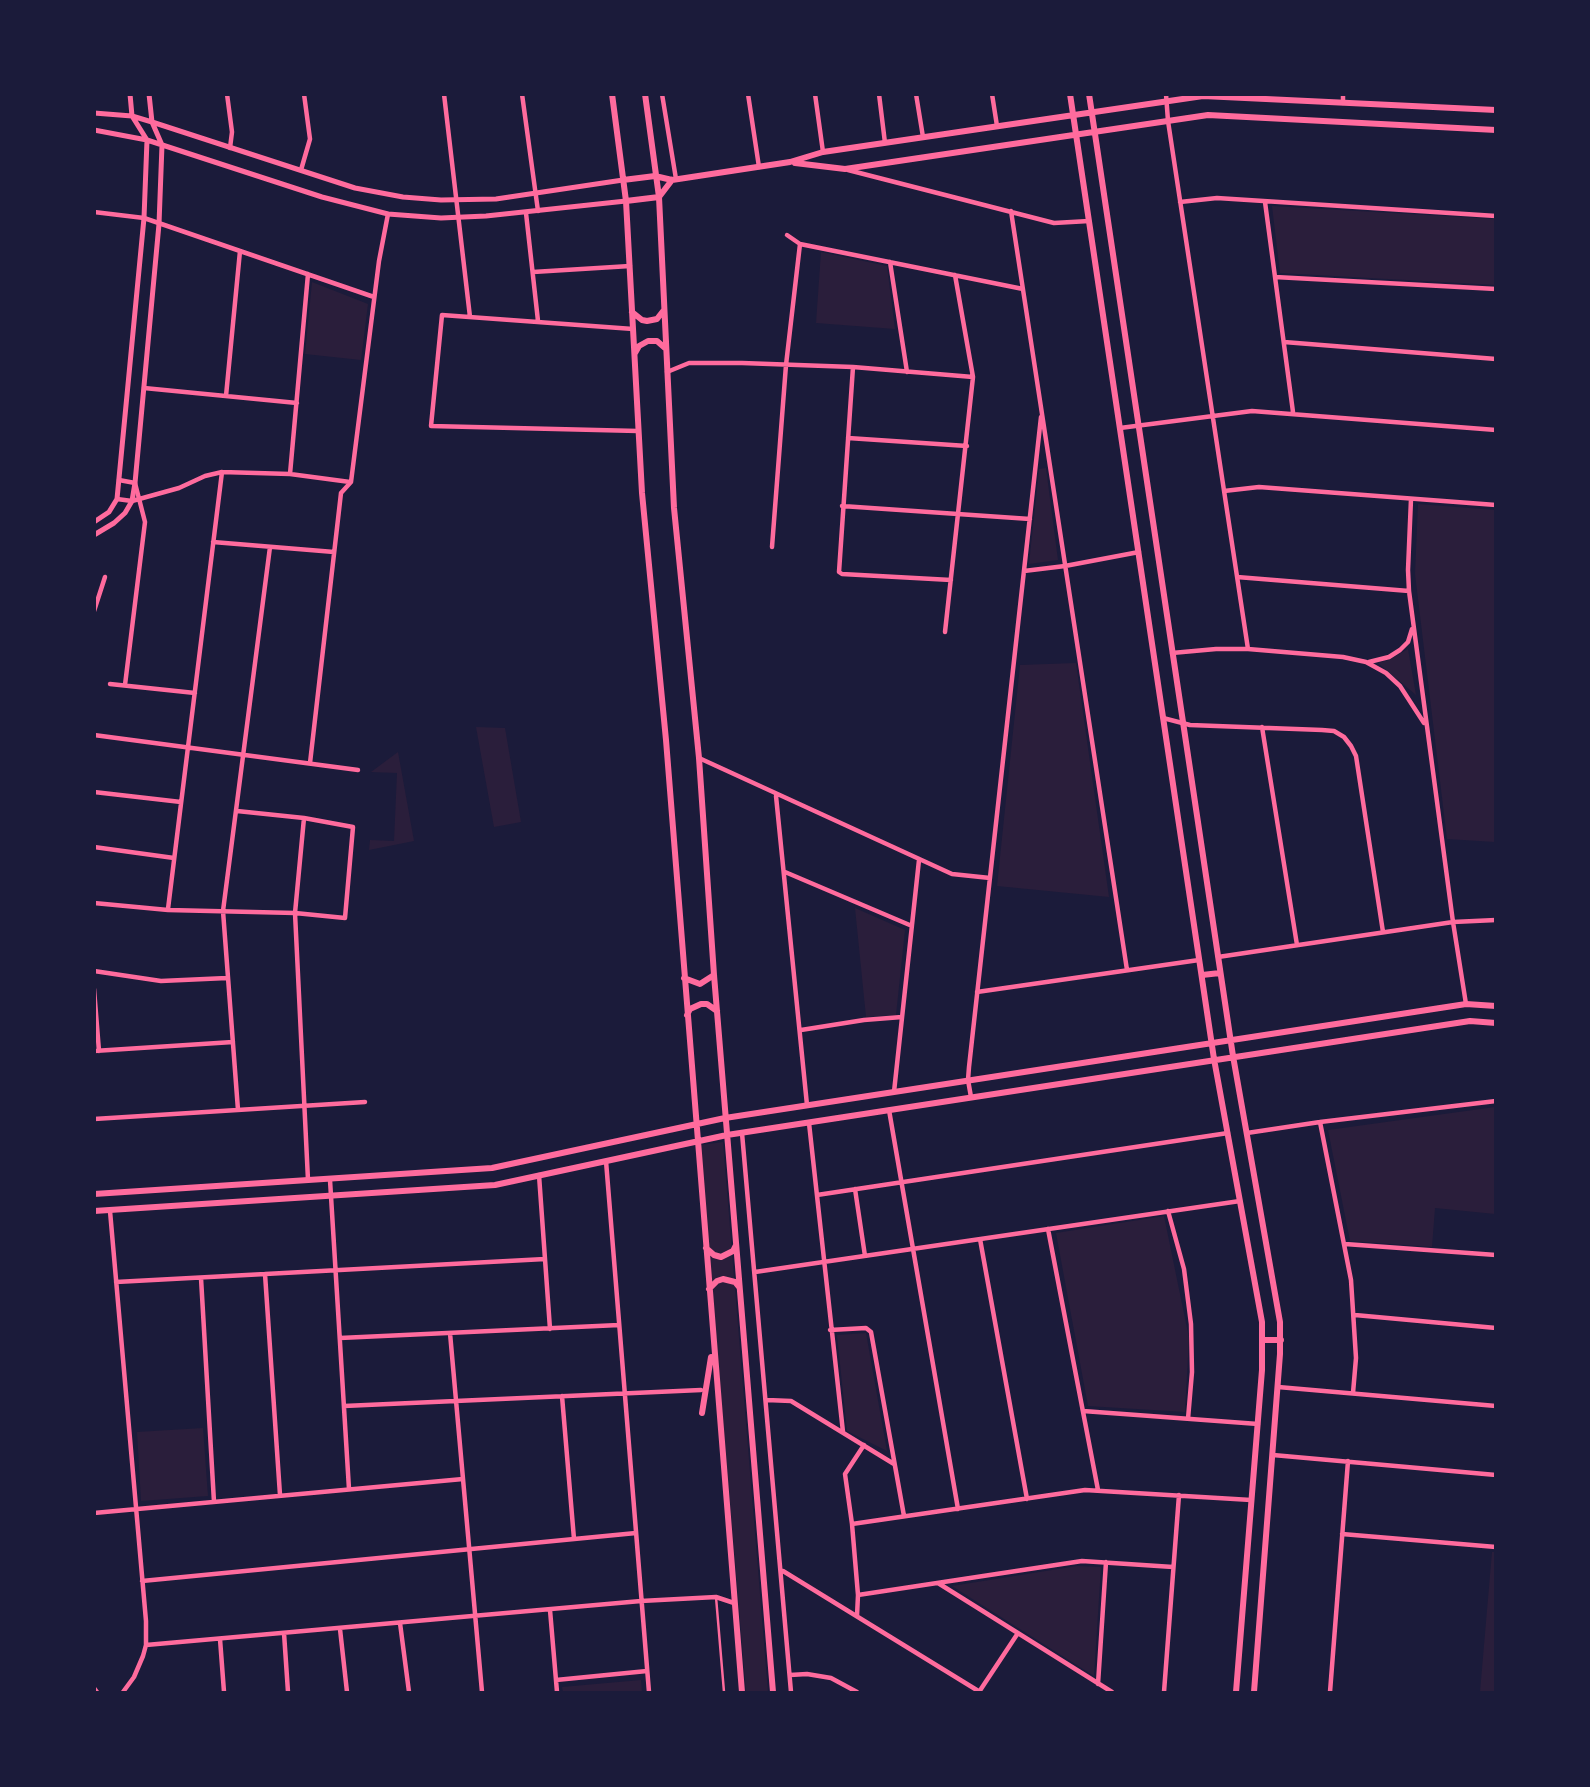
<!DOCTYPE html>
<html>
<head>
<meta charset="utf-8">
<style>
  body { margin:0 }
  #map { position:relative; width:1590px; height:1787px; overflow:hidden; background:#1b1b3a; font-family:"PT Serif",serif }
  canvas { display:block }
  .frame { position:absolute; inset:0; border:96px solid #1b1b3a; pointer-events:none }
</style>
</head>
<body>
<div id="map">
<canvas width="1590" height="1787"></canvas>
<div class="frame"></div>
</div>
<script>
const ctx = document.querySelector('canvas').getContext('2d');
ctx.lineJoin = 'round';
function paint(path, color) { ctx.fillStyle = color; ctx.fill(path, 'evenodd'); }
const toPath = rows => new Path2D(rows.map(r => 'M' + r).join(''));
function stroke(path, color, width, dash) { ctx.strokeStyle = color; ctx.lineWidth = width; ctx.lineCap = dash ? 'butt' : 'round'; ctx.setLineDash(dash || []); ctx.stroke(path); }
const green = toPath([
  [1272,206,1495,219,1495,285,1280,273],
  [821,252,887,266,895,329,816,323],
  [312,282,368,304,361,360,305,354],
  [1046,468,1058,560,1029,564,1039,469],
  [1418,504,1495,510,1495,842,1447,839,1415,574],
  [1408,649,1416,695,1378,663,1389,660],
  [1076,663,1109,897,997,886,1020,665],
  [476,727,505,728,521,822,494,827],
  [398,752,414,841,369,850,370,840,394,841,397,773,371,772],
  [855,908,905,930,896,1015,866,1017],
  [1495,1107,1495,1214,1435,1208,1432,1247,1350,1241,1328,1130],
  [723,1142,768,1692,746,1692,700,1145],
  [1164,1216,1189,1338,1185,1412,1088,1406,1056,1233],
  [866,1333,887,1451,847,1431,837,1335],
  [203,1428,208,1496,141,1501,137,1432],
  [1492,1552,1496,1552,1495,1692,1480,1692],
  [1077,1566,1101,1567,1094,1676,952,1586],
  [641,1680,642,1692,563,1692,562,1687]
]);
const service = toPath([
  [716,1597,724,1692]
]);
const minor = toPath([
  [227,94,232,132,230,148],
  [444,94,470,317],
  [522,94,538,211],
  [662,94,676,179],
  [748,94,759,167],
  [815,94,823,152],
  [879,94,885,143],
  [916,94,923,137],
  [992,94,997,126],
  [1166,94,1168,121,1248,649],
  [1343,103,1343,94],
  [301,170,310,139,304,94],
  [848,170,1054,223,1089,221],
  [1180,202,1217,198,1496,216],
  [1265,202,1293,412],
  [1011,211,1127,970],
  [94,212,144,218,374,297],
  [526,213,538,321],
  [787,235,800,244,1023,289],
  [890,262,907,372],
  [533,272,630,266],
  [1275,277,1496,289],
  [633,329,442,315,431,426,638,431],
  [1284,342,1496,359],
  [853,367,839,572,842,574,951,580],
  [667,372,689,363,742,363,853,367,973,377],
  [144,388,297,403],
  [226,396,240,251],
  [1120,428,1252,411,1496,430],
  [848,438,967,446],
  [290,474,308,274],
  [119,480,135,483,145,522,125,685],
  [1224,491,1259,487,1496,505],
  [117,499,132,501,179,488,205,476,222,472,290,474,350,482],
  [1411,499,1408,570,1409,591,1453,922,1466,1004],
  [842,506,1030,519],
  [213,542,334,552],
  [772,547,786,365,800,244],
  [1024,571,1065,566,1139,552],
  [1237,577,1409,591],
  [94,611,105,577],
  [945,632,973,377,955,275],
  [1172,653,1216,649,1248,649,1343,657,1366,662,1386,673,1400,686,1424,723],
  [1369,662,1389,657,1400,650,1408,642,1412,629],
  [110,684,195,693],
  [1163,718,1190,725,1322,730,1334,731,1344,737,1351,746,1356,756,1383,932],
  [1262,727,1297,945],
  [94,735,358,770],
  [699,758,952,874,990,878],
  [310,763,341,493,351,482,379,261,388,214],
  [94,792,181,802],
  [776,796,807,1105],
  [304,818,295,913,308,1180],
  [94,847,174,858],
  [785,872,912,926],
  [94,903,168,910,295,913,345,918,353,827,304,818,237,811],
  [168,909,222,472],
  [1218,957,1453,922,1496,920],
  [94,971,161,981,227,978],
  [94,989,99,1051],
  [977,992,1199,960],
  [801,1030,864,1020,902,1017],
  [94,1051,233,1042],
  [894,1092,919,860],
  [971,1097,968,1080,969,1067,1041,417],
  [238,1110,223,911,270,547],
  [889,1110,958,1509],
  [94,1119,365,1102],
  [1320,1122,1351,1280,1356,1358,1353,1393],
  [809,1123,843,1432],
  [742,1133,791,1692],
  [1247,1133,1320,1122,1496,1101],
  [606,1161,649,1692],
  [539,1175,550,1329],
  [330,1180,349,1489],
  [855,1189,865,1256],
  [817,1195,1228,1133],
  [110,1211,146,1621,146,1645,143,1656,134,1677,123,1692],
  [1168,1211,1184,1269,1191,1324,1192,1372,1188,1419],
  [1048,1229,1098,1490],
  [980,1239,1027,1499],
  [1345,1244,1496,1255],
  [755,1272,1240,1201],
  [265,1274,280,1495],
  [201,1278,214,1502],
  [116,1282,545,1259],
  [1355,1315,1496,1328],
  [830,1330,866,1328,871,1332,904,1516],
  [450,1333,482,1692],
  [340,1338,619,1325],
  [1278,1387,1496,1406],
  [562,1396,574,1539],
  [767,1400,791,1401,894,1464],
  [344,1406,701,1390],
  [1083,1411,1258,1424],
  [1273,1455,1496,1475],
  [94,1513,463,1479],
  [852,1524,1085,1490,1251,1500],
  [1342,1534,1496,1547],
  [783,1571,980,1692],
  [142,1581,636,1533],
  [938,1583,1112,1692],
  [858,1595,1082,1561,1173,1567],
  [550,1610,557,1692],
  [857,1616,858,1595,852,1524,845,1474,864,1445],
  [400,1623,409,1692],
  [340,1629,347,1692],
  [284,1633,288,1692],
  [220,1639,224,1692],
  [146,1645,641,1601,716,1597,734,1603],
  [790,1675,807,1674,831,1678,857,1692],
  [556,1680,647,1671],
  [1098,1684,1106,1562],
  [94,1688,97,1692],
  [979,1692,1018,1633],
  [1164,1692,1179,1495],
  [1330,1692,1348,1461]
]);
const tertiary = toPath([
  [94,113,132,116,152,122,355,188,403,197,441,200,496,199,623,180],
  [94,130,147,140,322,197,388,214,441,218,486,216,626,201],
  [94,522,109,512,117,499,144,218,147,140,132,116,130,94],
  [94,535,114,523,125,513,132,501,135,483,159,224,162,145,152,122,149,94]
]);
const secondary = toPath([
  [612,94,626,201,642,493,666,740,742,1692],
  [645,94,659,197,674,508,699,758,714,975,773,1692],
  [1070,94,1214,1059,1262,1322,1262,1370,1236,1692],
  [1089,94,1233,1056,1280,1322,1280,1354,1254,1692],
  [795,163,845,169,1208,115,1496,130],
  [623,180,655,176,672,180,790,162,823,152,1203,96,1496,110],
  [626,201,659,197,672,180],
  [632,312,642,320,647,321,657,319,664,310],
  [635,353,639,346,648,341,657,341,665,348],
  [1202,975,1220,973],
  [684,978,700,984,714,975],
  [687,1015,690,1009,701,1004,707,1004,717,1011],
  [94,1194,492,1168,725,1118,1466,1004,1496,1006],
  [94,1211,495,1185,727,1135,1470,1021,1496,1023],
  [706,1248,714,1255,721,1257,733,1251,736,1245],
  [709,1289,717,1281,723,1279,735,1282,739,1287],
  [1262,1340,1281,1340],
  [702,1413,711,1357]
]);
paint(green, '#2a1e3b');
stroke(service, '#ff6b9d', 2.5);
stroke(minor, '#ff6b9d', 4.5);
stroke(tertiary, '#ff6b9d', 5);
stroke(secondary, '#ff6b9d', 6);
</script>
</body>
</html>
